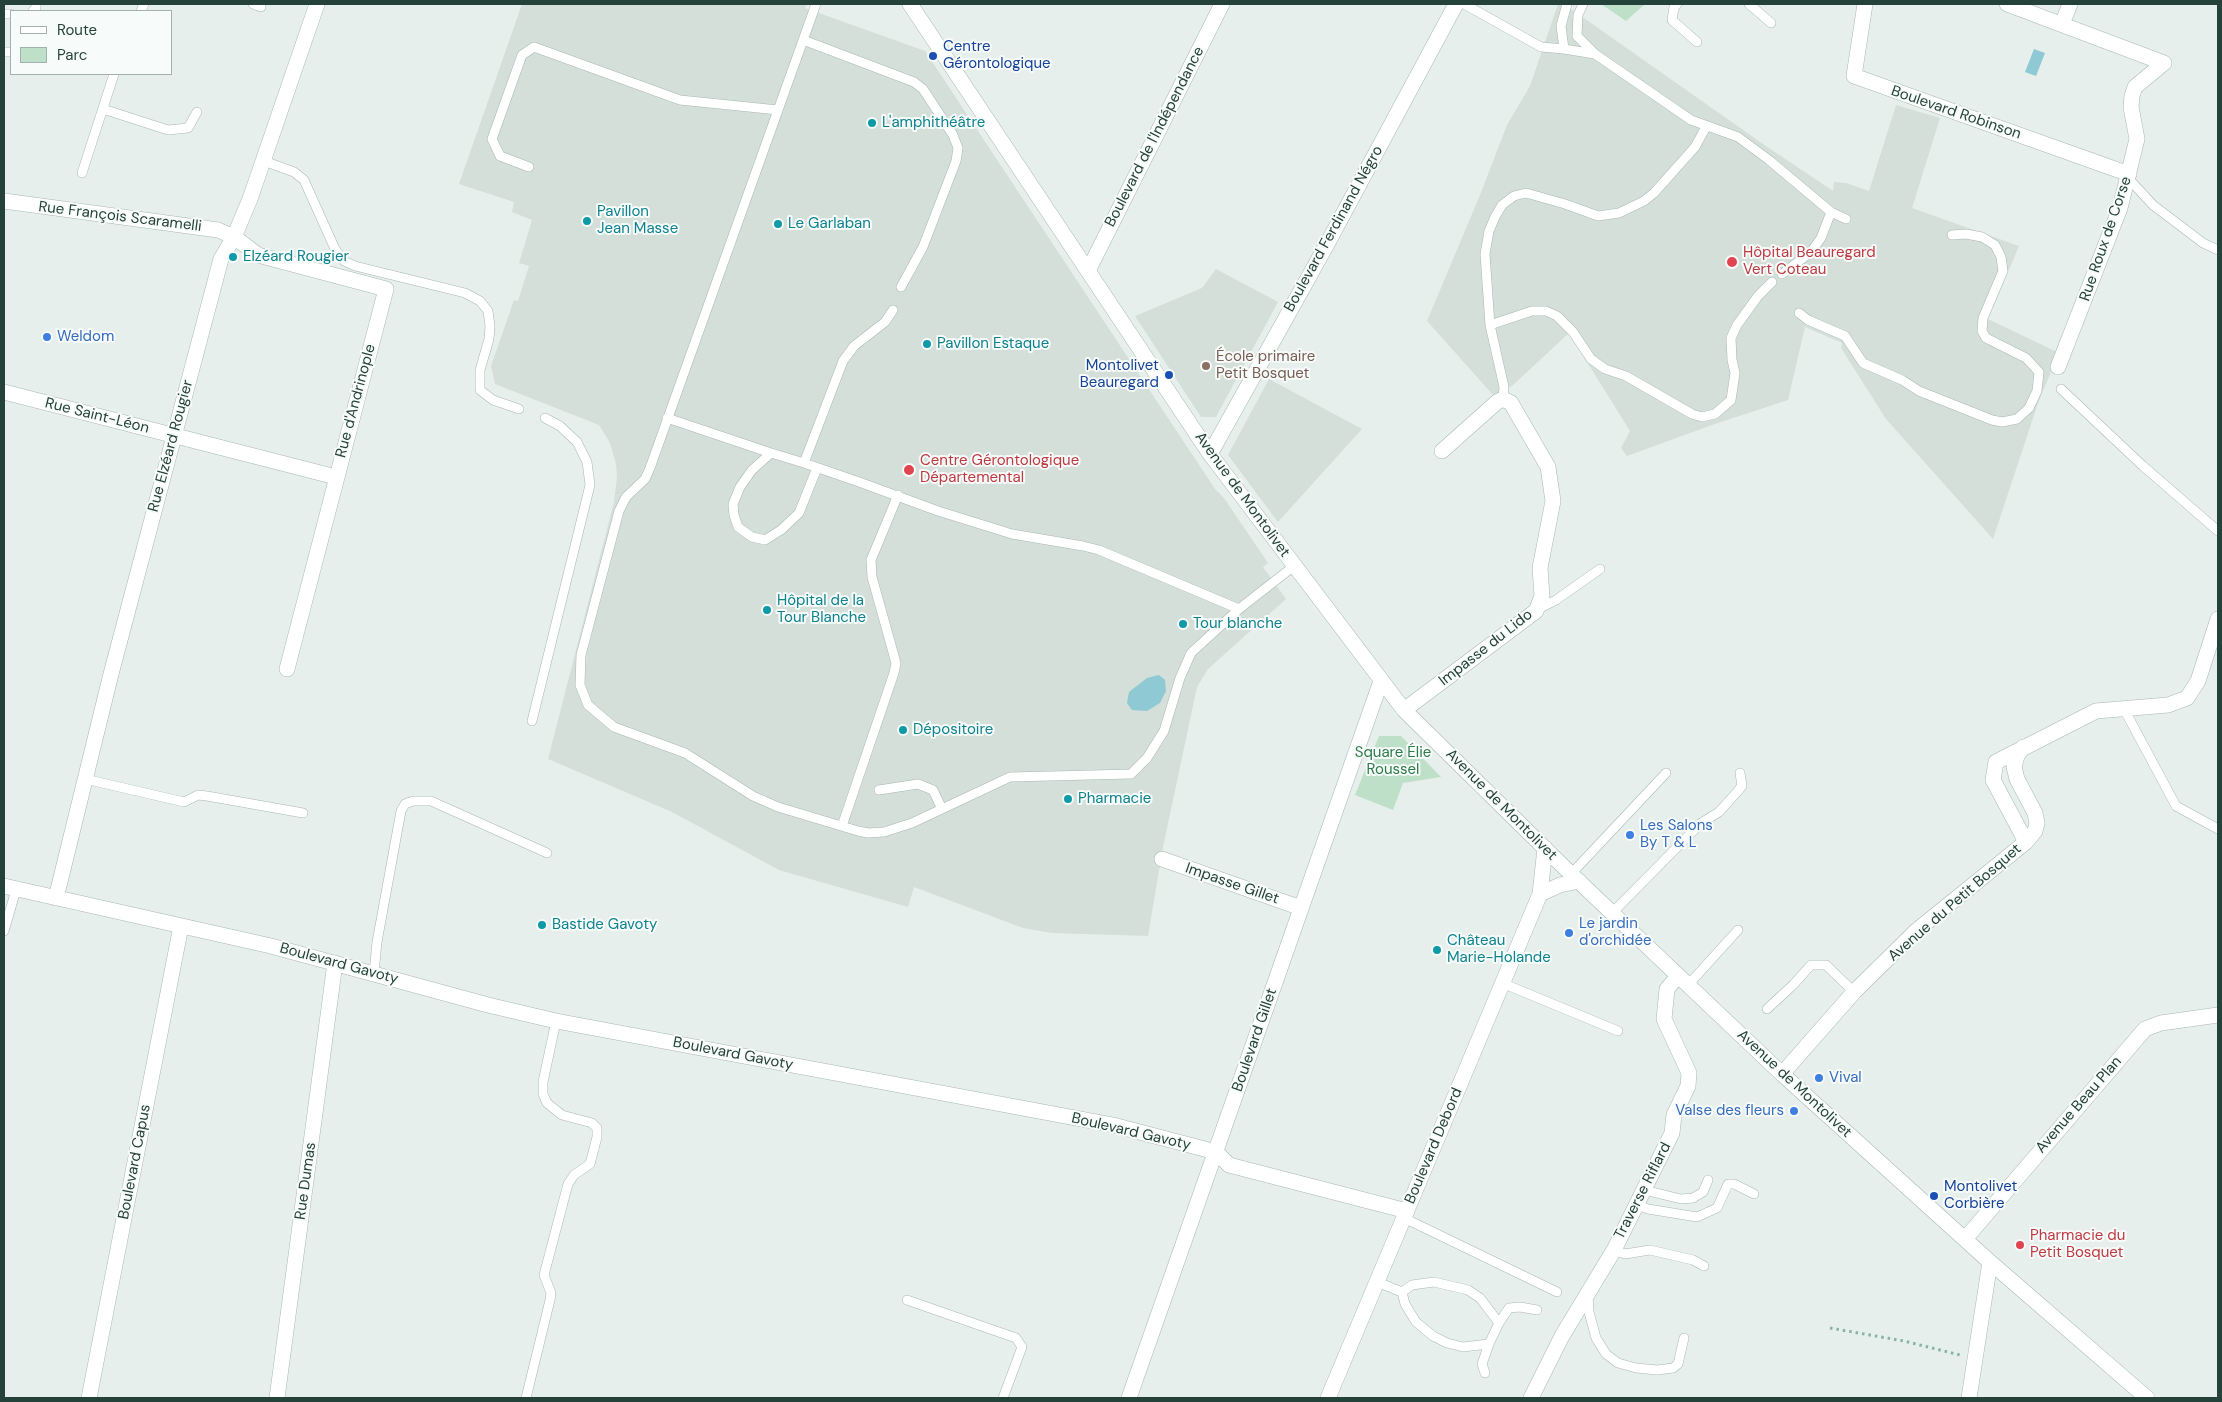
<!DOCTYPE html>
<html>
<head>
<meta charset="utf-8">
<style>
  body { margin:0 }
  #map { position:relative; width:2222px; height:1402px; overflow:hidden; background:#e6efeb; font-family:"DM Sans",sans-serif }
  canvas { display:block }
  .frame { position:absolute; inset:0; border:5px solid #24423a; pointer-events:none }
  .legend { position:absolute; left:10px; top:10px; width:162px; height:65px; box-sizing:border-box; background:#f7fbf9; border:1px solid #a3b1ad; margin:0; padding:6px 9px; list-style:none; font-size:15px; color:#24423a }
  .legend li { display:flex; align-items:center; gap:10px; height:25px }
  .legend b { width:25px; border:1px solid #a3b1ad }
</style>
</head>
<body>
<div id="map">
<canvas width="2222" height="1402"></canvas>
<div class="frame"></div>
<ul class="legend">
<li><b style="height:6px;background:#fff"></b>Route</li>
<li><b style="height:14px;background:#bfe0c8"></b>Parc</li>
</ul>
</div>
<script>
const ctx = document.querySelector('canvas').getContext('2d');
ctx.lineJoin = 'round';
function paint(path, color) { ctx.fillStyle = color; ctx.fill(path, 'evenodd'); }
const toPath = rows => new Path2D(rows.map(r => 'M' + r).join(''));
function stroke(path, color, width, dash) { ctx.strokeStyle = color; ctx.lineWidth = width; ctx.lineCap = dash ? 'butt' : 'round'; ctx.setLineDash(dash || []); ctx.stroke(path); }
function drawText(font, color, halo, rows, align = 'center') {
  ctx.font = font + ' "DM Sans",sans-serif'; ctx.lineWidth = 4; ctx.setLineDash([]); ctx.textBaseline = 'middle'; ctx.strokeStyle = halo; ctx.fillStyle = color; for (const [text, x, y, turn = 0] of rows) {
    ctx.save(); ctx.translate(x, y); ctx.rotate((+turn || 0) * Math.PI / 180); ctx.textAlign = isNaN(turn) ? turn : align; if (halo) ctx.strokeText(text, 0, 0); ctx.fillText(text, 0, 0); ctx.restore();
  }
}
const built = toPath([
  [522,4,807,4,805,8,925,51,1215,489,1224,498,1268,563,1263,567,1286,599,1208,669,1197,687,1163,847,1148,936,1052,933,1023,928,914,887,908,907,779,870,672,812,548,759,614,502,617,477,616,464,610,443,599,425,495,384,491,366,514,300,518,301,529,266,519,263,532,220,512,212,514,202,459,184],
  [1558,4,1571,9,1763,144,1833,191,1834,182,1846,183,1869,191,1896,105,1940,118,1912,208,2019,246,1988,319,2059,353,2038,403,1993,539,1886,419,1841,348,1842,343,1805,327,1788,400,1712,425,1627,456,1621,448,1630,431,1569,333,1512,386,1493,395,1427,321,1480,195,1507,125,1530,86],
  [1216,269,1278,302,1216,417,1201,417,1135,316,1202,288],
  [1269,379,1362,429,1278,522,1228,455]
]);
const green = toPath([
  [1601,4,1645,4,1626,21],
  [1379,736,1401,736,1441,777,1403,783,1393,810,1355,795]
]);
const water = toPath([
  [2034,49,2045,53,2036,76,2025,72],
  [1159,675,1165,680,1166,691,1160,703,1147,711,1132,710,1127,703,1129,692,1147,678]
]);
const path = toPath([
  [1830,1328,1904,1341,1960,1355]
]);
const service = toPath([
  [253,4,261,7],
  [816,4,650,468,645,479,626,497,619,511,581,655,580,685,588,705,614,727,685,753,753,796,778,807,858,831,868,833,884,832,912,823,1010,777,1131,774,1147,758,1164,731,1180,678,1191,653,1239,609],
  [1464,4,1541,47,1564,49],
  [1567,4,1561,26,1564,49,1595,54],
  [1583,4,1578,15,1577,36,1595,54,1691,120,1738,137,1769,160,1831,212,1846,219],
  [1677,4,1674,7,1672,20,1697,42],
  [1749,4,1771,23],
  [33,11,36,8,36,4],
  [141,11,144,4],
  [4,14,11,14],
  [803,40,914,82,923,89,953,135,958,148,956,161,923,247,901,287],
  [4,52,11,52],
  [103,109,168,130,188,128,197,112],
  [264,161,294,172,304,180,335,249,344,261,355,266,465,293,480,301,488,311,490,326,489,339,480,370,480,390,493,400,519,409],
  [529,167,500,156,492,139,522,55,534,47,680,100,778,110],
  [82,173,114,74],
  [2128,178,2153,205,2203,243,2218,250],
  [1782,274,1811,252,1821,238,1831,212],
  [1799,313,1808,320,1845,336,1863,363,1902,380,1919,391,1992,420,2002,422,2017,419,2029,408,2037,391,2039,372,2026,358,1986,338,1982,331,1983,318,2003,271,2001,257,1995,245,1982,237,1966,234,1952,235],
  [1490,325,1532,311,1546,311,1557,316,1573,332,1591,359,1605,369,1626,376,1692,414,1702,417,1715,414,1731,400,1735,373,1732,360,1731,338,1737,325,1758,296,1772,282],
  [2061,389,2143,466,2218,531],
  [1503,399,1504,387,1490,325,1485,254,1489,231,1495,217,1502,205,1514,196,1526,193,1565,204,1598,216,1619,213,1644,201,1654,193,1695,147,1706,127],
  [667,418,771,453],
  [804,463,843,361,854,346,885,322,893,310],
  [817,468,799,513,781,530,765,540,752,537,738,527,734,515,733,504,740,487,752,470,771,453,804,463,859,482,938,511,1012,534,1083,546,1099,550,1239,609,1294,566],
  [1536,610,1556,600,1600,569],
  [2124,709,2176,806,2218,829],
  [532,721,590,485,587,462,577,442,560,426,545,418],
  [85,779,184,802,198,795,207,796,303,813],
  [879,790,918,784,933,790,942,809],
  [842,826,894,673,896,663,872,577,871,560,898,495],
  [1571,874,1666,773],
  [1613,912,1701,823,1719,812,1737,792,1742,786,1740,773],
  [4,931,16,890],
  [374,973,377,942,401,811,405,804,413,801,431,801,547,853],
  [1502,983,1618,1031],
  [1688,985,1738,930],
  [1767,1009,1793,985,1811,965,1826,965,1854,992],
  [1644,1190,1681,1199,1693,1198,1703,1192,1708,1180],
  [1637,1205,1648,1209,1697,1217,1717,1208,1728,1184,1734,1184,1754,1194],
  [1404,1218,1557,1292],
  [1614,1250,1625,1254,1650,1250,1693,1260,1704,1266],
  [1377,1282,1402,1292],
  [1402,1292,1412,1285,1434,1282,1468,1290,1480,1298,1499,1323],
  [1402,1292,1405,1304,1416,1322,1433,1336,1447,1343,1463,1347,1489,1344],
  [1588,1295,1589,1312,1596,1338,1606,1354,1618,1363,1636,1368,1657,1370,1673,1368,1678,1364,1684,1338],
  [907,1300,1016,1338,1022,1347,1003,1398],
  [1485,1373,1482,1364,1489,1344,1499,1323,1509,1308,1520,1307,1537,1310],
  [526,1398,550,1300,551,1293,544,1275,568,1184,574,1175,590,1164,597,1137,597,1128,592,1123,562,1115,547,1103,543,1094,543,1082,556,1021]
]);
const minor = toPath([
  [910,4,1210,454,1404,710,1571,874,1782,1074,1990,1262,2147,1398],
  [1865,4,1854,76,2129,174],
  [2007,4,2164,63,2135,87,2132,96,2131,107,2137,139,2120,208,2058,367],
  [2062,24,2070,4],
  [4,201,218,230,234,237,258,255,386,289,287,669],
  [1088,271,1222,4],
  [4,392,336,477],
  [1210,454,1326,246,1456,4],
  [1404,710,1536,611,1542,596,1540,568,1553,501,1548,467,1511,403,1503,399,1497,402,1442,451],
  [2026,842,1993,780,1996,762,2096,711,2168,705,2187,698,2198,681,2218,619],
  [1162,859,1301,908],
  [4,886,271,946,488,1005,556,1021,1113,1125,1216,1152,1229,1165,1407,1211],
  [1540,894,1545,848],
  [56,898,111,674,221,259,234,237,250,199,317,4],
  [1782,1074,1854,992,1916,931,2026,842,2035,831,2037,823,2035,813,2017,779,2014,767,2017,756,2023,747],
  [1965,1239,2145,1029,2161,1023,2218,1015],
  [89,1398,181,926],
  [277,1398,335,963],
  [1129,1398,1381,681],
  [1328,1398,1540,894,1560,885,1579,881],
  [1531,1398,1562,1336,1614,1250,1672,1133,1674,1115,1688,1086,1689,1073,1664,1019,1667,989,1678,976],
  [1969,1398,1990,1262]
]);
const markers = [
  [933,56,5,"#1a4fb4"],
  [872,123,5,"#0f9aa8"],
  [587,221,5,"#0f9aa8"],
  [778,224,5,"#0f9aa8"],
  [233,257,5,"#0f9aa8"],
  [1732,262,6,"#e0444e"],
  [47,337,5,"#3f7fe0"],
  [927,344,5,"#0f9aa8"],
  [1206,366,5,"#8d6e63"],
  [1169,375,5,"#1a4fb4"],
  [909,470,6,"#e0444e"],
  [767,610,5,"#0f9aa8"],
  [1183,624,5,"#0f9aa8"],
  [903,730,5,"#0f9aa8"],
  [1068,799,5,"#0f9aa8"],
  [1630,835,5,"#3f7fe0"],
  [542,925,5,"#0f9aa8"],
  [1569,933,5,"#3f7fe0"],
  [1437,950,5,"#0f9aa8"],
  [1819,1078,5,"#3f7fe0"],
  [1794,1111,5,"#3f7fe0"],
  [1934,1196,5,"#1a4fb4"],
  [2020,1245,5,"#e0444e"]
];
const transitNames = [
  ["Centre",943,47],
  ["Gérontologique",943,64],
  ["Montolivet",1159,366,"right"],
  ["Beauregard",1159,383,"right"],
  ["Montolivet",1944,1187],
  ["Corbière",1944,1204]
];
const streetNames = [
  ["Boulevard Robinson",1956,113,19],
  ["Boulevard de l'Indépendance",1155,137,-63],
  ["Rue François Scaramelli",120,217,7],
  ["Boulevard Ferdinand Négro",1334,229,-61],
  ["Rue Roux de Corse",2106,239,-71],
  ["Rue d'Andrinople",356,401,-75],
  ["Rue Saint-Léon",97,416,14],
  ["Rue Elzéard Rougier",171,446,-75],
  ["Avenue de Montolivet",1242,495,54],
  ["Impasse du Lido",1486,648,-38],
  ["Avenue de Montolivet",1501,805,45],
  ["Impasse Gillet",1232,884,19],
  ["Avenue du Petit Bosquet",1955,903,-41],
  ["Boulevard Gavoty",339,964,15],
  ["Boulevard Gillet",1255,1040,-71],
  ["Boulevard Gavoty",733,1054,11],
  ["Avenue de Montolivet",1794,1084,43],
  ["Avenue Beau Plan",2079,1105,-49],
  ["Boulevard Gavoty",1131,1132,13],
  ["Boulevard Debord",1434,1146,-67],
  ["Boulevard Capus",135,1162,-79],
  ["Rue Dumas",306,1181,-82],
  ["Traverse Riflard",1643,1191,-63]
];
const cultureNames = [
  ["L'amphithéâtre",882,123],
  ["Pavillon",597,212],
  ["Jean Masse",597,229],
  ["Le Garlaban",788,224],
  ["Elzéard Rougier",243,257],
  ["Pavillon Estaque",937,344],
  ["Hôpital de la",777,601],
  ["Tour Blanche",777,618],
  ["Tour blanche",1193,624],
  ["Dépositoire",913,730],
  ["Pharmacie",1078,799],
  ["Bastide Gavoty",552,925],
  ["Château",1447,941],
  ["Marie-Holande",1447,958]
];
const healthNames = [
  ["Hôpital Beauregard",1743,253],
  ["Vert Coteau",1743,270],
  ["Centre Gérontologique",920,461],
  ["Départemental",920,478],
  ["Pharmacie du",2030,1236],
  ["Petit Bosquet",2030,1253]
];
const shopNames = [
  ["Weldom",57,337],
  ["Les Salons",1640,826],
  ["By T & L",1640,843],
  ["Le jardin",1579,924],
  ["d'orchidée",1579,941],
  ["Vival",1829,1078],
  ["Valse des fleurs",1784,1111,"right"]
];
const educationNames = [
  ["École primaire",1216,357],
  ["Petit Bosquet",1216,374]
];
const parkNames = [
  ["Square Élie",1393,753],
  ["Roussel",1393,770]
];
paint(built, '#d4dfda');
paint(green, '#bfe0c8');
paint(water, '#8ec9d4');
stroke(service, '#a8b8b2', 10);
stroke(minor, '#a8b8b2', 16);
stroke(path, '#86b3a5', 3, [2.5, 4]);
stroke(service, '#fff', 9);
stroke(minor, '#fff', 15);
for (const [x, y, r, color] of markers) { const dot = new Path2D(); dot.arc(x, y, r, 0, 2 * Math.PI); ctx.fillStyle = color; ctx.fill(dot); stroke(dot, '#f7fbf9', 2); }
drawText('15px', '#164399', '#f7fbf9', transitNames, 'left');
drawText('15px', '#24423a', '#f7fbf9', streetNames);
drawText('15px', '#0d838f', '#f7fbf9', cultureNames, 'left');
drawText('15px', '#be3a42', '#f7fbf9', healthNames, 'left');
drawText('15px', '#366cbe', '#f7fbf9', shopNames, 'left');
drawText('15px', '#785e54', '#f7fbf9', educationNames, 'left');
drawText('15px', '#2d7a4b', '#f7fbf9', parkNames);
</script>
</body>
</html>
